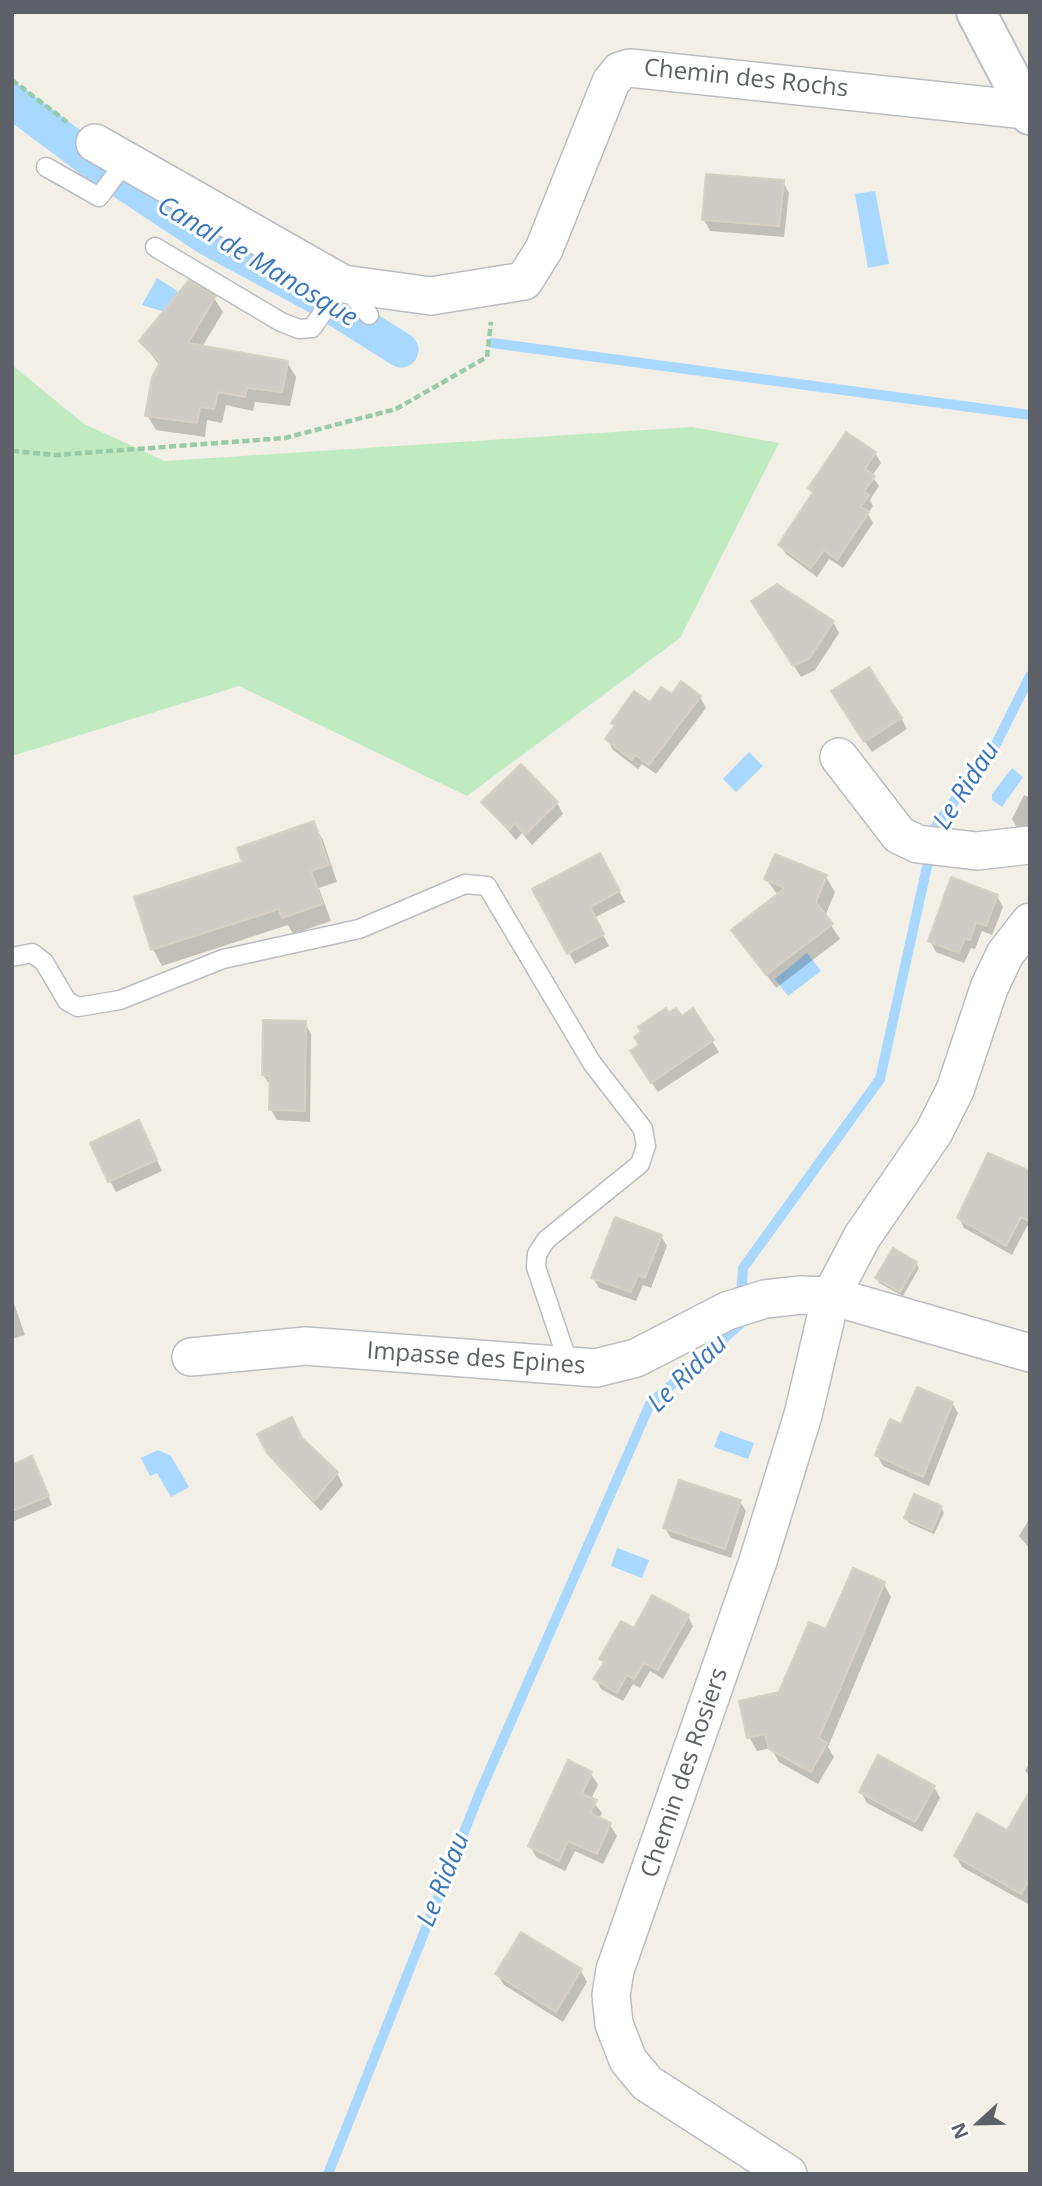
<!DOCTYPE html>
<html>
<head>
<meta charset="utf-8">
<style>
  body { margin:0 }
  #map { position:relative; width:1042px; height:2186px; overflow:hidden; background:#f1efe6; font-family:"Open Sans",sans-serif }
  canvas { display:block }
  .frame { position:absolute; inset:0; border:14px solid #5d6167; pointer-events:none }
  .north { position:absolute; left:944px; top:2088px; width:70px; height:70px; -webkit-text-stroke:5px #fff; paint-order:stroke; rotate:248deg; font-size:19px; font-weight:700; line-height:28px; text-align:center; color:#5d6167 }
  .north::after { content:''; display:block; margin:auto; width:24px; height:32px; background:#5d6167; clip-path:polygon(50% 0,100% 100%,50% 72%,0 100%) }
</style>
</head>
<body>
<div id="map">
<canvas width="1042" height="2186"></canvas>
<div class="frame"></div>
<div class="north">N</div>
</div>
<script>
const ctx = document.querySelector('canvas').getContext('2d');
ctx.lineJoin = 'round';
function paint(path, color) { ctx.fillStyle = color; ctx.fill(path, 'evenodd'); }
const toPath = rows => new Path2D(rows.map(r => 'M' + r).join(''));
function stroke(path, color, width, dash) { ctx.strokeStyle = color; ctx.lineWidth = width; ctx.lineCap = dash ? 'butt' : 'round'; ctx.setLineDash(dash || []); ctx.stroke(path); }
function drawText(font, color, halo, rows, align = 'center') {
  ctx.font = font + ' "Open Sans",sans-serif'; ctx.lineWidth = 6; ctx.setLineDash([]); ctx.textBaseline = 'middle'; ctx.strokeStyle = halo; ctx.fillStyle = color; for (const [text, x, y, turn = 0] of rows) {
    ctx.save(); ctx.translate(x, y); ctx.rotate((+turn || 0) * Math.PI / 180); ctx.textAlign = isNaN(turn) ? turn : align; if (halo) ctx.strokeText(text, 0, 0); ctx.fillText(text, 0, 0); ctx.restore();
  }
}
const green = toPath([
  [12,365,84,424,165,461,692,427,779,443,680,638,467,796,239,686,12,756]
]);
const water = toPath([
  [875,191,889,264,868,268,855,194],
  [157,278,176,290,180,298,165,312,142,305],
  [749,752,763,766,736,792,723,779],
  [1012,768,1023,777,1002,807,992,800,992,794],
  [807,953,821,971,788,996,775,979],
  [720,1431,754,1443,748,1459,714,1447],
  [158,1450,171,1456,189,1487,171,1497,157,1473,150,1476,141,1458],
  [617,1548,649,1560,642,1578,611,1566]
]);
const shadow = toPath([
  [783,182,789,193,784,237,710,231,704,220],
  [214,298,223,312,202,347,287,362,296,377,290,406,255,402,253,411,226,405,222,423,207,420,205,437,156,430,147,415,160,366,141,341],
  [875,453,881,463,872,476,879,486,870,500,873,506,868,514,873,523,843,568,829,559,817,577,786,554,780,545,813,495,810,488],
  [760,613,833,622,839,633,815,670,801,677],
  [672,696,700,697,706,708,656,774,642,764,638,769,613,750,607,739,616,726,614,723],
  [840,703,901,718,907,729,872,752],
  [521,766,557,803,563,814,532,845,522,833,516,840,484,802],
  [1024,795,1030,798,1030,834,1017,828,1012,819],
  [313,823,323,840,337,882,319,888,331,921,293,934,288,925,162,966,153,949,244,864],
  [606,866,625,902,594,918,609,946,575,964,535,889],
  [826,877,835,892,825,916,840,939,776,988,734,930,778,895,766,879],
  [997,896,1003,907,992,935,982,931,975,949,971,948,964,963,936,952,930,941],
  [668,1015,712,1041,719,1052,658,1092,638,1063,641,1045],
  [305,1023,311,1034,310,1122,277,1120,271,1110,271,1086,263,1075],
  [144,1133,162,1171,116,1192,110,1181],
  [1030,1173,1030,1227,1027,1226,1012,1255,964,1228,959,1218],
  [661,1236,667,1246,651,1288,643,1285,636,1301,599,1288,593,1278],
  [916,1263,919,1268,903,1296,879,1283,877,1278],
  [12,1298,25,1335,12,1339],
  [952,1403,958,1413,929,1486,883,1466,877,1455,902,1426],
  [303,1442,337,1473,343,1485,321,1511,276,1464,268,1452],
  [12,1467,37,1467,52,1505,12,1522],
  [740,1502,746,1511,731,1558,671,1538,665,1528],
  [941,1507,944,1513,934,1534,909,1523,906,1518],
  [1030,1518,1030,1549,1019,1536],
  [884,1584,891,1597,828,1747,834,1757,818,1784,779,1762,771,1748,757,1751,749,1737,826,1631],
  [688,1616,693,1626,663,1679,650,1671,640,1688,633,1684,623,1701,601,1689,596,1679,604,1665,601,1659,635,1631],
  [1030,1763,1030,1777,1025,1770],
  [591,1774,598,1785,591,1799,602,1813,599,1819,610,1825,617,1836,603,1864,575,1851,565,1871,536,1857,530,1846],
  [934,1787,940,1798,922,1832,867,1803,861,1792],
  [1030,1794,1030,1900,1028,1904,962,1867,956,1856,1008,1832],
  [581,1971,587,1982,563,2022,504,1985,497,1974]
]);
const stream = toPath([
  [492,343,1030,415],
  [933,838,936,826,996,744,1030,676],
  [741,1299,743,1268,880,1079,930,853],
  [328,2174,480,1792,650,1404,740,1324,740,1317]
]);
const canal = toPath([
  [12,101,99,166,206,237,314,295,401,350]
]);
const building = toPath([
  [706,174,784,180,779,226,702,220,706,174],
  [189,280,216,296,188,343,288,361,282,392,247,388,245,397,218,392,214,409,200,407,197,423,145,416,152,377,160,362,139,341,189,280],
  [846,432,876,452,865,469,875,476,864,492,869,495,861,507,869,512,837,560,824,550,811,568,778,545,813,492,808,488,846,432],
  [777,584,834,621,809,659,793,666,751,601,777,584],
  [869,667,902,718,864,742,831,691,869,667],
  [681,681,701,696,649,765,635,755,632,760,605,739,615,725,611,723,634,691,650,702,661,687,672,694,681,681],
  [521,764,558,802,525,835,515,823,509,830,481,802,521,764],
  [314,821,329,865,311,871,323,904,282,918,279,909,151,950,134,897,242,862,237,848,314,821],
  [600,853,620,891,590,907,604,934,567,954,532,889,600,853],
  [775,854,827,875,816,902,833,924,766,975,731,930,785,888,764,879,775,854],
  [951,877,998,895,986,926,976,922,970,940,965,938,959,953,928,941,951,877],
  [666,1008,669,1013,676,1008,682,1016,693,1008,714,1040,651,1083,630,1051,639,1045,634,1037,641,1032,638,1027,666,1008],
  [263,1020,306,1021,305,1111,269,1110,270,1076,262,1075,263,1020],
  [139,1120,157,1160,108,1182,90,1143,139,1120],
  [988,1153,1030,1171,1030,1222,1021,1217,1006,1246,957,1218,988,1153],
  [615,1217,662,1235,645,1278,638,1275,631,1292,591,1278,615,1217],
  [893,1248,917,1262,900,1292,875,1278,893,1248],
  [917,1387,953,1402,923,1477,875,1455,890,1419,901,1424,917,1387],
  [292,1417,302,1438,338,1472,314,1501,267,1453,257,1434,292,1417],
  [32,1456,49,1496,12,1511,12,1465,32,1456],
  [679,1480,741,1500,725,1549,663,1528,679,1480],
  [914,1494,942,1506,932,1530,904,1518,914,1494],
  [853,1568,885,1582,819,1738,827,1743,811,1772,769,1749,765,1734,747,1738,739,1701,779,1692,809,1622,826,1629,853,1568],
  [652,1595,689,1615,658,1670,644,1663,634,1679,627,1675,617,1693,593,1679,604,1662,599,1659,621,1621,634,1628,652,1595],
  [878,1755,935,1786,915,1822,859,1792,878,1755],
  [568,1760,592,1772,582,1794,597,1800,590,1813,611,1823,597,1854,568,1841,559,1861,528,1846,568,1760],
  [1030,1791,1030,1879,1021,1894,954,1856,977,1813,1007,1830,1030,1791],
  [521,1932,582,1969,556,2012,495,1974,521,1932]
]);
const path = toPath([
  [12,80,67,122],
  [12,451,56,455,285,438,396,409,487,357,491,322]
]);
const lane = toPath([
  [46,167,99,197,126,161],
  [155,247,281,322,299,329,312,328,343,284,369,315],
  [12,957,32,953,44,962,67,1001,78,1007,120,1000,223,959,359,929,465,884,487,886,592,1063,643,1129,646,1146,640,1164,546,1240,537,1254,536,1267,570,1368]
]);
const street = toPath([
  [95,143,343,284,431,296,524,281,544,249,611,82,620,71,630,68,1026,110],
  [839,757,899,835,918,844,977,851,1030,845],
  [191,1357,306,1346,596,1368,636,1358,727,1311,765,1299,801,1295,831,1296,1030,1353],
  [788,2174,647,2083,628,2060,614,2024,611,1995,615,1970,758,1561,803,1415,831,1296,862,1237,934,1132,955,1090,989,988,1005,954,1030,922]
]);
const secondary = toPath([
  [976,12,1030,115]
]);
const streetNames = [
  ["Chemin des Rochs",746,79,6],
  ["Impasse des Epines",476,1359,4],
  ["Chemin des Rosiers",685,1773,-71]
];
const waterNames = [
  ["Canal de Manosque",257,262,31],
  ["Le Ridau",967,786,-57],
  ["Le Ridau",688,1374,-44],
  ["Le Ridau",444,1880,-68]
];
paint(green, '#c0eac1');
paint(water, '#a8d7ff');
paint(shadow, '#0003');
stroke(stream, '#a8d7ff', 10);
stroke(canal, '#a8d7ff', 35);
paint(building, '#ceccc4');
stroke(building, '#d6d1c3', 2);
stroke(lane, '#babdc2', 21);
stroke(street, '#babdc2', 40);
stroke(secondary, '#bbbec5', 42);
stroke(path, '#97caa7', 4.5, [7, 3.5]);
stroke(lane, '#fff', 18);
stroke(street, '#fff', 37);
stroke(secondary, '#fff', 38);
drawText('24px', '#5d6167', '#fff', streetNames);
drawText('italic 26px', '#3a76bc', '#fff', waterNames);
</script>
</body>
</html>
